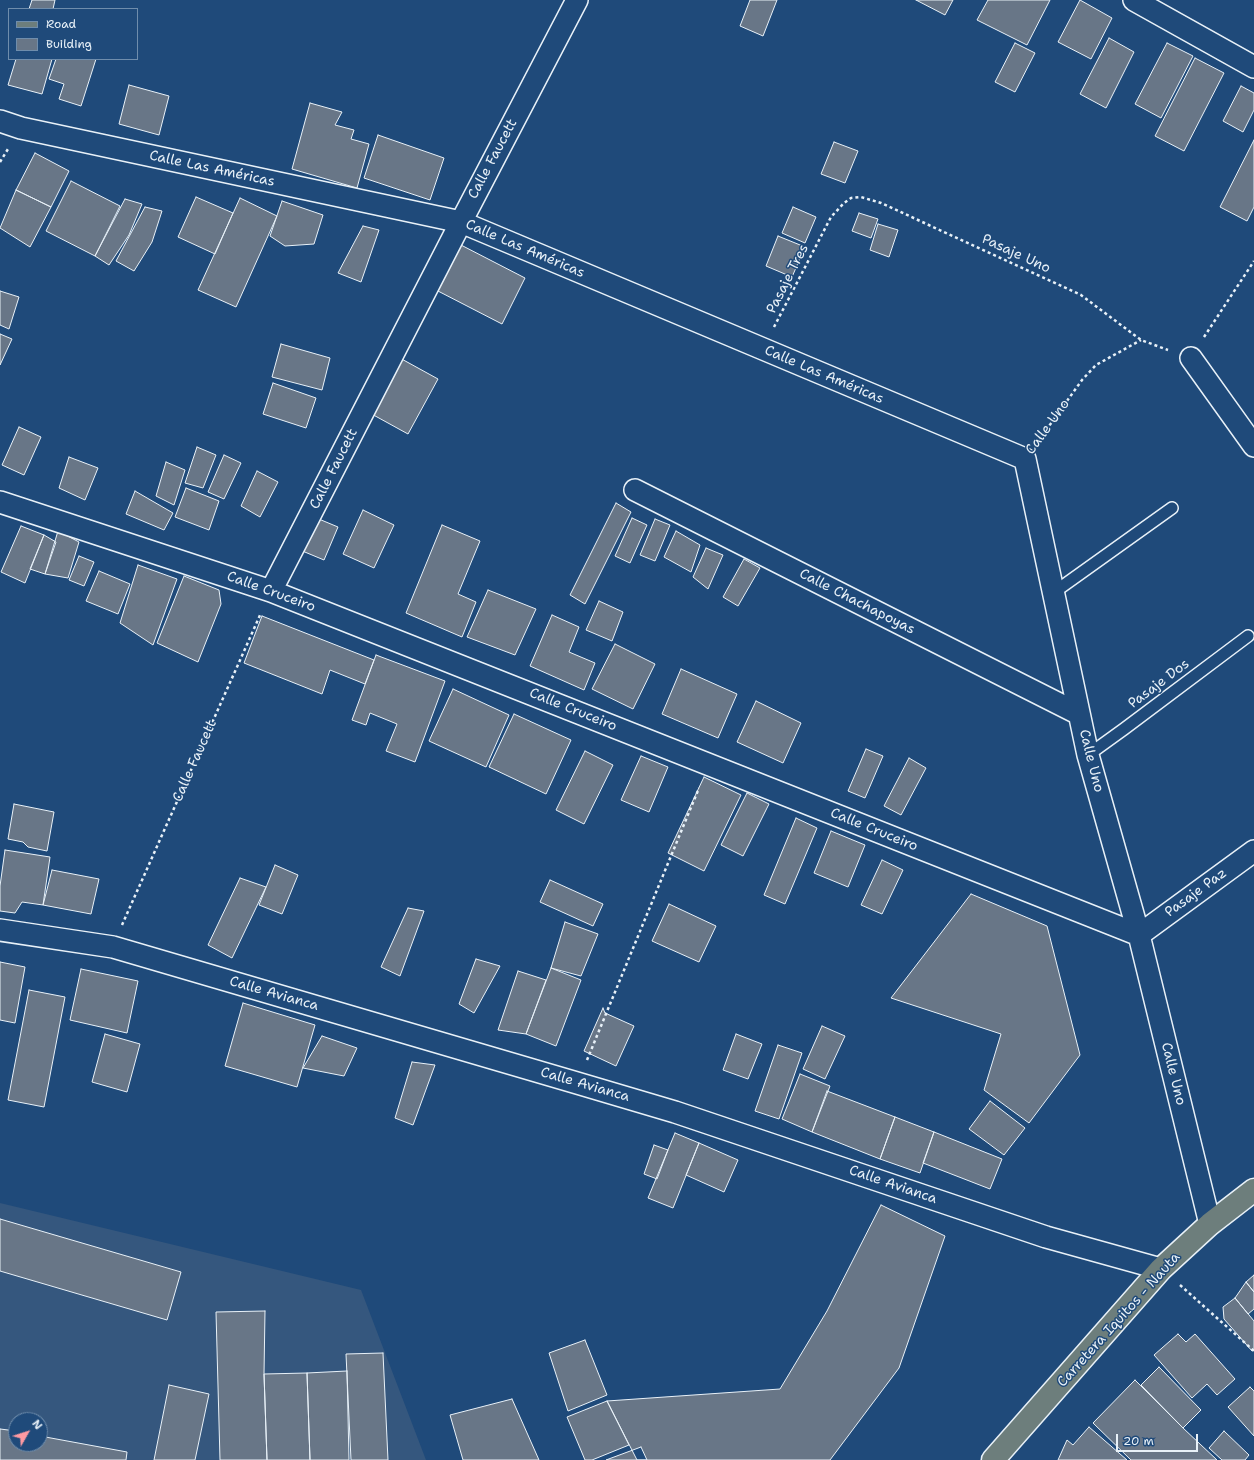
<!DOCTYPE html>
<html>
<head>
<meta charset="utf-8">
<style>
  body { margin:0 }
  #map { position:relative; width:1254px; height:1460px; overflow:hidden; background:#1f4a7a; font-family:"Shantell Sans",sans-serif }
  canvas { display:block }
  .legend { position:absolute; left:8px; top:8px; width:130px; height:52px; box-sizing:border-box; background:#1f4a7a; border:1px solid #6f8dac; margin:0; padding:5px 7px; list-style:none; font-size:12px; color:#e8f1f8 }
  .legend li { display:flex; align-items:center; gap:8px; height:20px }
  .legend b { width:20px; border:1px solid #6f8dac }
  .north { position:absolute; left:8px; top:1412px; width:40px; height:40px; box-sizing:border-box; background:#1f4a7a; border:1px solid #6f8dac; border-radius:50%; rotate:51deg; font-size:11px; font-weight:700; line-height:16px; text-align:center; color:#e8f1f8 }
  .north::after { content:''; display:block; margin:auto; width:14px; height:18px; background:#ff9aa2; clip-path:polygon(50% 0,100% 100%,50% 72%,0 100%) }
  .scale { position:absolute; left:1116px; top:1434px; width:82px; height:18px; box-sizing:border-box; border:2px solid #e8f1f8; border-top:0; padding-left:5px; font-size:12px; line-height:14px; white-space:nowrap; color:#e8f1f8; -webkit-text-stroke:3px #1f4a7a; paint-order:stroke }
</style>
</head>
<body>
<div id="map">
<canvas width="1254" height="1460"></canvas>
<ul class="legend">
<li><b style="height:5px;background:#6d7e7c"></b>Road</li>
<li><b style="height:11px;background:#687687"></b>Building</li>
</ul>
<div class="north">N</div>
<div class="scale">20 m</div>
</div>
<script>
const ctx = document.querySelector('canvas').getContext('2d');
ctx.lineJoin = 'round';
function paint(path, color) { ctx.fillStyle = color; ctx.fill(path, 'evenodd'); }
const toPath = rows => new Path2D(rows.map(r => 'M' + r).join(''));
function stroke(path, color, width, dash) { ctx.strokeStyle = color; ctx.lineWidth = width; ctx.lineCap = dash ? 'butt' : 'round'; ctx.setLineDash(dash || []); ctx.stroke(path); }
function drawText(font, color, halo, rows, align = 'center') {
  ctx.font = font + ' "Shantell Sans",sans-serif'; ctx.lineWidth = 3; ctx.setLineDash([]); ctx.textBaseline = 'middle'; ctx.strokeStyle = halo; ctx.fillStyle = color; for (const [text, x, y, turn = 0] of rows) {
    ctx.save(); ctx.translate(x, y); ctx.rotate((+turn || 0) * Math.PI / 180); ctx.textAlign = isNaN(turn) ? turn : align; if (halo) ctx.strokeText(text, 0, 0); ctx.fillText(text, 0, 0); ctx.restore();
  }
}
const built = toPath([
  [0,1203,361,1290,426,1460,0,1460],
  [16,1420,40,1420,40,1444,16,1444]
]);
const building = toPath([
  [32,0,55,0,53,9,29,9,32,0],
  [750,0,777,0,763,36,740,26,750,0],
  [916,0,953,0,945,15,916,0],
  [988,0,1050,0,1027,45,977,20,988,0],
  [1080,0,1112,18,1091,59,1058,42,1080,0],
  [1109,38,1134,52,1106,108,1080,94,1109,38],
  [1015,43,1035,53,1015,92,995,82,1015,43],
  [1167,43,1193,56,1161,118,1135,104,1167,43],
  [1195,58,1224,73,1184,151,1155,136,1195,58],
  [16,59,52,59,42,94,8,85,16,59],
  [56,59,96,59,81,106,59,99,64,84,49,79,56,59],
  [129,85,169,96,159,135,119,124,129,85],
  [1241,86,1254,93,1254,110,1243,132,1223,121,1241,86],
  [310,103,342,112,335,125,354,130,351,139,369,144,357,188,292,169,310,103],
  [378,135,444,158,430,200,364,178,378,135],
  [1254,140,1254,207,1247,221,1220,207,1254,140],
  [834,142,858,151,845,183,821,174,834,142],
  [35,153,69,171,51,207,16,190,35,153],
  [71,181,120,206,95,256,46,231,71,181],
  [16,190,51,207,30,247,0,228,16,190],
  [196,197,233,213,215,254,178,237,196,197],
  [240,198,277,216,236,307,198,290,240,198],
  [125,199,142,204,129,235,109,265,95,256,125,199],
  [282,201,323,215,314,244,285,246,270,236,282,201],
  [145,207,162,211,152,242,134,271,116,261,145,207],
  [793,207,816,217,805,243,782,233,793,207],
  [859,213,878,219,871,238,852,231,859,213],
  [878,224,898,230,889,257,870,250,878,224],
  [363,226,379,230,361,282,338,273,363,226],
  [778,236,805,247,792,277,766,266,778,236],
  [459,244,525,278,502,324,436,290,459,244],
  [0,291,19,297,9,329,0,325,0,291],
  [0,334,12,339,0,365,0,334],
  [281,344,330,358,322,390,272,377,281,344],
  [398,357,438,379,408,434,368,412,398,357],
  [273,383,316,398,306,428,263,414,273,383],
  [19,427,41,437,24,475,2,465,19,427],
  [197,447,216,455,203,488,185,483,197,447],
  [224,455,241,463,224,499,208,492,224,455],
  [69,457,98,468,85,500,59,488,69,457],
  [166,462,185,470,174,505,156,496,166,462],
  [257,471,278,482,260,517,241,506,257,471],
  [186,488,219,501,209,530,175,517,186,488],
  [135,491,173,513,164,530,126,514,135,491],
  [616,503,631,512,585,604,570,595,616,503],
  [363,510,394,525,374,568,343,554,363,510],
  [314,517,338,527,324,560,300,550,314,517],
  [632,518,647,525,630,563,615,556,632,518],
  [655,519,670,525,655,561,640,555,655,519],
  [442,525,480,541,458,594,476,602,462,637,406,613,442,525],
  [21,526,44,535,25,583,1,572,21,526],
  [58,531,79,542,68,578,45,574,58,531],
  [676,531,700,545,691,572,664,557,676,531],
  [44,535,56,542,45,574,30,569,44,535],
  [706,548,723,555,708,589,693,577,706,548],
  [79,556,94,562,84,586,69,580,79,556],
  [744,559,760,568,738,606,723,597,744,559],
  [138,565,177,579,153,645,120,623,138,565],
  [99,571,130,584,118,614,86,601,99,571],
  [184,576,219,590,221,604,198,662,157,643,184,576],
  [488,590,536,609,515,655,467,637,488,590],
  [599,601,623,612,612,641,586,630,599,601],
  [552,615,579,627,569,652,595,663,584,690,530,666,552,615],
  [262,616,374,660,365,684,330,670,322,694,244,663,262,616],
  [615,644,655,664,633,709,592,689,615,644],
  [376,655,445,681,415,762,386,751,397,724,370,713,366,725,352,720,376,655],
  [681,669,737,694,718,738,662,714,681,669],
  [453,689,509,715,486,767,429,741,453,689],
  [756,701,801,723,783,763,737,742,756,701],
  [514,714,571,740,546,794,489,767,514,714],
  [866,749,883,756,865,798,848,791,866,749],
  [585,751,613,765,584,824,556,810,585,751],
  [641,756,668,767,649,812,621,800,641,756],
  [909,758,926,768,901,815,884,806,909,758],
  [704,777,741,795,704,871,668,853,704,777],
  [747,793,769,804,743,856,721,845,747,793],
  [14,804,54,812,47,851,28,847,23,842,8,839,14,804],
  [796,818,817,828,785,904,764,895,796,818],
  [831,831,865,845,848,887,814,873,831,831],
  [5,850,50,857,43,905,22,902,15,913,0,911,0,886,5,850],
  [882,860,903,870,882,914,861,905,882,860],
  [275,865,298,875,282,914,259,905,275,865],
  [52,870,99,879,91,914,43,905,52,870],
  [240,878,266,887,232,958,208,945,240,878],
  [550,880,603,904,593,926,540,902,550,880],
  [971,894,1047,926,1080,1055,1029,1123,984,1090,1001,1034,891,998,971,894],
  [669,904,716,926,699,962,652,941,669,904],
  [408,908,424,911,400,976,381,967,408,908],
  [565,922,598,934,581,976,551,968,565,922],
  [476,959,500,966,474,1013,459,1004,476,959],
  [0,962,25,967,15,1023,0,1020,0,962],
  [551,968,581,980,556,1046,526,1034,551,968],
  [81,969,138,981,127,1033,70,1020,81,969],
  [518,971,546,980,526,1034,498,1030,518,971],
  [29,990,65,997,44,1107,8,1100,29,990],
  [243,1003,315,1025,297,1087,225,1066,243,1003],
  [603,1008,605,1013,634,1026,616,1066,584,1051,603,1008],
  [822,1026,845,1036,825,1079,803,1069,822,1026],
  [105,1034,140,1044,127,1092,92,1082,105,1034],
  [736,1034,762,1044,748,1079,723,1070,736,1034],
  [322,1036,357,1048,344,1076,303,1068,322,1036],
  [778,1045,802,1053,779,1119,755,1111,778,1045],
  [412,1062,435,1065,413,1125,395,1118,412,1062],
  [800,1074,830,1086,812,1132,782,1119,800,1074],
  [827,1091,895,1117,880,1159,812,1132,827,1091],
  [990,1101,1025,1128,1004,1155,969,1129,990,1101],
  [895,1117,934,1132,920,1173,880,1159,895,1117],
  [934,1132,1002,1159,990,1189,923,1163,934,1132],
  [675,1133,699,1143,673,1208,648,1198,675,1133],
  [699,1143,738,1160,724,1192,686,1175,699,1143],
  [654,1145,668,1150,657,1179,644,1174,654,1145],
  [881,1205,945,1236,899,1368,830,1460,637,1460,607,1401,780,1389,827,1311,881,1205],
  [0,1219,181,1272,167,1320,0,1271,0,1219],
  [1254,1275,1254,1292,1246,1282,1254,1275],
  [1246,1282,1254,1292,1254,1309,1248,1314,1235,1298,1246,1282],
  [1235,1298,1254,1321,1254,1350,1252,1351,1224,1319,1223,1307,1235,1298],
  [265,1311,264,1374,267,1460,220,1460,216,1312,265,1311],
  [1178,1334,1186,1342,1195,1334,1235,1379,1217,1395,1207,1384,1192,1398,1154,1355,1178,1334],
  [585,1340,607,1395,568,1411,549,1353,585,1340],
  [383,1353,388,1460,351,1460,346,1354,383,1353],
  [1159,1367,1201,1410,1183,1428,1141,1385,1159,1367],
  [347,1371,349,1460,310,1460,307,1373,347,1371],
  [307,1373,310,1460,267,1460,264,1374,307,1373],
  [1135,1380,1183,1428,1217,1460,1131,1460,1093,1423,1135,1380],
  [169,1385,209,1394,195,1460,154,1460,169,1385],
  [1250,1387,1254,1391,1254,1436,1228,1407,1250,1387],
  [512,1399,539,1460,463,1460,450,1415,512,1399],
  [607,1401,629,1445,592,1460,585,1460,567,1417,607,1401],
  [1089,1427,1127,1460,1058,1460,1067,1440,1073,1445,1089,1427],
  [0,1429,16,1431,16,1444,40,1444,40,1436,127,1452,126,1460,0,1460,0,1429],
  [1224,1431,1249,1455,1245,1460,1222,1460,1209,1448,1224,1431],
  [641,1447,647,1460,606,1460,641,1447]
]);
const path = toPath([
  [0,162,8,149],
  [774,327,831,217,844,203,851,198,861,197,881,203,1081,295,1141,340,1168,350],
  [1204,337,1254,261],
  [1039,440,1082,380,1096,365,1141,340],
  [122,925,261,613],
  [587,1060,699,788],
  [1180,1285,1254,1351]
]);
const lane = toPath([
  [1053,593,1172,508],
  [1088,755,1124,729,1248,636]
]);
const street = toPath([
  [1134,0,1254,67],
  [0,121,21,128,461,222,1025,459,1088,755,1139,935,1210,1224],
  [1191,358,1254,446],
  [635,490,1079,714],
  [0,502,271,591,1139,935,1254,851],
  [271,591,461,222,577,0],
  [0,930,113,947,577,1083,675,1112,1046,1237,1161,1269]
]);
const primary = toPath([
  [993,1460,1161,1269,1210,1224,1254,1190]
]);
const streetNames = [
  ["Calle Faucett",493,159,-62],
  ["Calle Las Américas",212,169,12],
  ["Calle Las Américas",525,249,23],
  ["Pasaje Uno",1016,254,25],
  ["Pasaje Tres",788,279,-63],
  ["Calle Las Américas",824,375,23],
  ["Calle Uno",1048,427,-54],
  ["Calle Faucett",334,469,-63],
  ["Calle Cruceiro",271,592,20],
  ["Calle Chachapoyas",857,602,27],
  ["Pasaje Dos",1159,684,-37],
  ["Calle Cruceiro",573,710,22],
  ["Calle Faucett",195,761,-66],
  ["Calle Uno",1091,761,76],
  ["Calle Cruceiro",874,830,22],
  ["Pasaje Paz",1196,893,-36],
  ["Calle Avianca",274,994,16],
  ["Calle Uno",1173,1074,76],
  ["Calle Avianca",585,1085,16],
  ["Calle Avianca",893,1185,19],
  ["Carretera Iquitos - Nauta",1119,1320,-48]
];
paint(built, '#35577e');
paint(building, '#687687');
stroke(building, '#e8f1f8', 1);
stroke(lane, '#e8f1f8', 14);
stroke(street, '#e8f1f8', 24);
stroke(primary, '#e8f1f8', 25);
stroke(path, '#e8f1f8', 2.5, [3, 3]);
stroke(lane, '#1f4a7a', 11);
stroke(street, '#1f4a7a', 21);
stroke(primary, '#6d7e7c', 22);
drawText('14px', '#e8f1f8', '#1f4a7a', streetNames);
</script>
</body>
</html>
